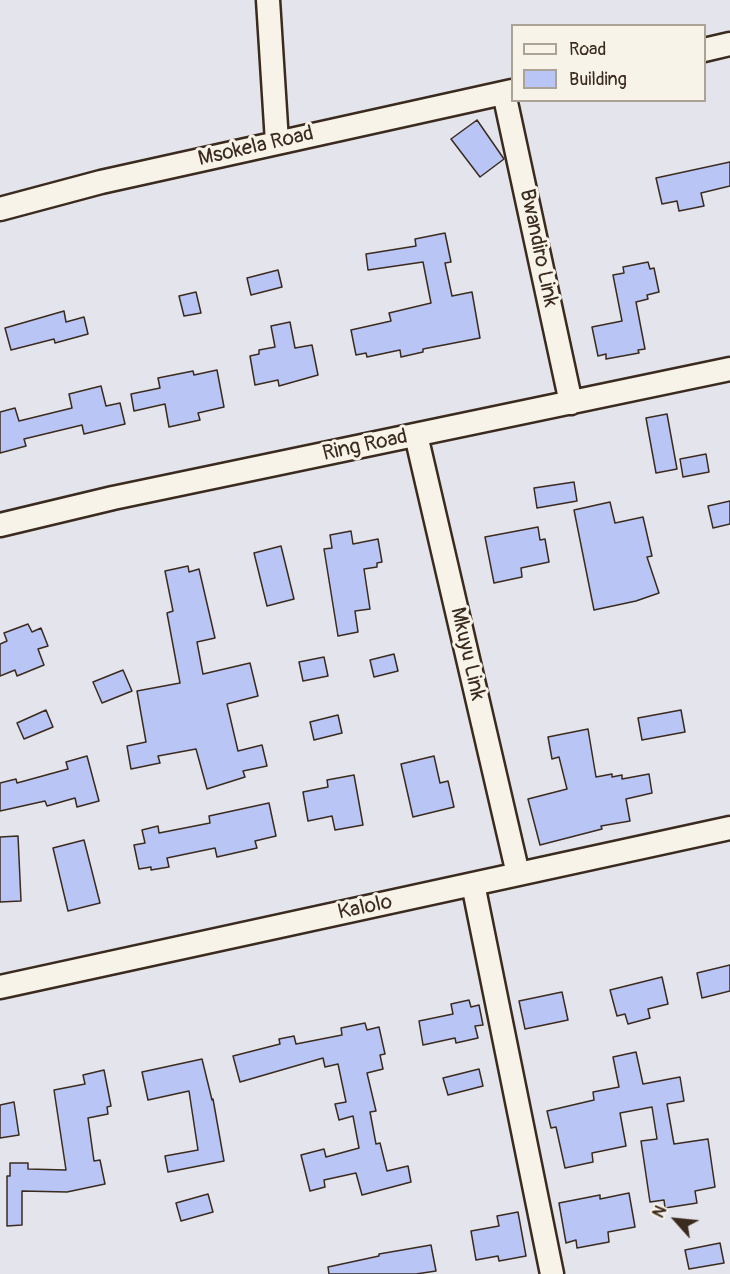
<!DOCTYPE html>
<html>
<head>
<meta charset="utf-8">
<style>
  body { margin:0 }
  #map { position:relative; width:730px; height:1274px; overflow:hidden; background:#e4e5ec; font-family:Pangolin,sans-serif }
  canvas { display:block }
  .legend { position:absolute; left:511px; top:24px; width:195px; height:78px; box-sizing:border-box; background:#f7f3e8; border:2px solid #aca397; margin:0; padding:8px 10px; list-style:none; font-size:18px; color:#3b2a1e }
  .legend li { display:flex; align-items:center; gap:12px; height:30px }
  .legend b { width:30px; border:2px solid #aca397 }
  .north { position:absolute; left:646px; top:1190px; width:60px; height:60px; -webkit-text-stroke:4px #f7f3e8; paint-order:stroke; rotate:297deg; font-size:16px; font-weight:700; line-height:24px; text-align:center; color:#3b2a1e }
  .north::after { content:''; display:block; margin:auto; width:21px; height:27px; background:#3b2a1e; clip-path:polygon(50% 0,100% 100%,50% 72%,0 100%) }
</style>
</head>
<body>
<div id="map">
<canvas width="730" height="1274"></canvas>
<ul class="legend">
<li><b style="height:8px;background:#f7f3e8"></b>Road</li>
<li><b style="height:16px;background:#b8c5f5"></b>Building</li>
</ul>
<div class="north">N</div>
</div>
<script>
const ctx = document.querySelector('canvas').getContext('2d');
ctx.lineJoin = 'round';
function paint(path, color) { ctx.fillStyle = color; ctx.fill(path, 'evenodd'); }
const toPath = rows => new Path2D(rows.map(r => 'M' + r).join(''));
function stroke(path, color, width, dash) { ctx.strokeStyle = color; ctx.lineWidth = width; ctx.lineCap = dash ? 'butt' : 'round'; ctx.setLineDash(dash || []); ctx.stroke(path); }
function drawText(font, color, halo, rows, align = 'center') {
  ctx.font = font + ' Pangolin,sans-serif'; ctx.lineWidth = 6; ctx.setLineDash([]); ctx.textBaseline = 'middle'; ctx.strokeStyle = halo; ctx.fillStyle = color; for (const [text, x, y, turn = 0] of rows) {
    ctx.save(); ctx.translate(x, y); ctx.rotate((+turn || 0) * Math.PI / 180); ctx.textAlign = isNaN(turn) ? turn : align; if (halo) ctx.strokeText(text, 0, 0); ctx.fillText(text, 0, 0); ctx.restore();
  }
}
const building = toPath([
  [477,120,504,159,480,177,451,139,477,120],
  [730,162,730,186,701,193,704,206,679,211,677,201,662,204,656,178,730,162],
  [445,233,451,262,445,263,452,296,472,292,480,338,423,349,423,352,401,357,400,350,367,357,366,353,356,355,351,330,391,321,389,313,431,303,423,262,368,270,366,254,416,246,415,239,445,233],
  [648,262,650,269,654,268,659,292,647,295,648,299,636,302,645,349,638,350,639,353,606,359,606,354,598,356,592,327,622,321,613,275,624,273,623,267,648,262],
  [278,270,282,287,251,295,247,278,278,270],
  [196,292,201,313,184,316,179,296,196,292],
  [64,311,66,322,84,317,88,334,55,343,54,339,11,350,5,328,64,311],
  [290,322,295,348,312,345,318,375,279,386,278,380,255,385,250,356,259,354,259,350,275,347,271,326,290,322],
  [217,370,224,407,198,413,200,420,169,427,165,404,134,411,131,394,160,388,158,378,193,371,194,375,217,370],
  [101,386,106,406,120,403,125,424,84,434,82,425,24,439,26,446,0,453,0,412,15,408,19,421,72,408,69,394,101,386],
  [667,414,677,469,656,473,646,418,667,414],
  [706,454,709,472,683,477,680,459,706,454],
  [574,482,577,501,537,508,534,488,574,482],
  [730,501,730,524,713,528,708,506,730,501],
  [610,502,615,523,643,517,652,556,647,557,659,593,636,601,594,610,574,510,610,502],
  [538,527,540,540,545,539,549,562,521,568,522,577,494,583,485,537,538,527],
  [351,531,353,544,378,539,382,562,377,563,377,567,364,569,370,609,355,611,358,632,338,636,324,549,332,548,330,535,351,531],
  [281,546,294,599,267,606,254,553,281,546],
  [188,566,189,572,199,569,215,638,197,642,203,674,250,663,258,696,227,704,238,751,262,745,267,766,243,771,245,777,207,789,196,749,158,756,160,763,131,769,127,746,146,742,137,691,180,683,167,613,173,611,165,571,188,566],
  [28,624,32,632,41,628,48,646,38,649,44,665,17,676,15,670,0,676,0,644,7,641,4,633,28,624],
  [394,654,398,671,374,677,370,660,394,654],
  [324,657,328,676,303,681,299,662,324,657],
  [123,670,132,691,102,703,93,682,123,670],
  [46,710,53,727,24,739,17,723,46,710],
  [681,710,685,732,642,740,638,718,681,710],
  [338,715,342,733,314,740,310,722,338,715],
  [588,729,596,777,612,774,612,777,622,775,622,779,649,774,652,793,626,799,630,821,601,826,602,829,540,845,528,799,567,789,559,757,552,759,548,737,588,729],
  [87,756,99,801,77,807,75,798,47,806,45,801,0,811,0,783,16,779,17,783,68,769,66,762,87,756],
  [434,756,440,783,448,781,454,807,413,817,401,764,434,756],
  [354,775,363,825,335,830,332,816,308,821,303,792,328,787,327,780,354,775],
  [269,803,276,836,255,841,257,848,217,857,215,848,167,858,169,867,151,870,151,867,139,869,134,845,145,843,142,830,158,826,159,833,210,823,209,816,269,803],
  [18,836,21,901,0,902,0,837,18,836],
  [84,840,100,903,68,911,53,848,84,840],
  [730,965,730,991,702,998,697,973,730,965],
  [662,977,668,1004,648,1009,650,1018,628,1024,625,1014,617,1016,610,990,662,977],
  [562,992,568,1020,525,1029,519,1001,562,992],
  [469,1000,471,1007,479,1005,483,1025,475,1026,478,1038,456,1043,455,1038,423,1045,419,1021,453,1014,451,1004,469,1000],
  [365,1023,367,1030,379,1027,385,1054,380,1055,383,1069,367,1073,376,1111,370,1112,376,1144,380,1143,387,1171,408,1166,411,1182,362,1195,356,1173,324,1180,325,1187,310,1191,301,1155,324,1149,326,1157,359,1148,353,1116,339,1120,335,1104,346,1102,338,1064,325,1067,323,1058,240,1082,233,1056,280,1044,279,1039,294,1036,296,1044,342,1035,341,1028,365,1023],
  [636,1052,643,1084,680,1077,684,1101,667,1104,674,1144,708,1139,715,1187,695,1191,697,1203,665,1208,664,1200,650,1202,641,1141,657,1139,652,1107,620,1113,626,1146,592,1153,593,1162,565,1168,556,1127,551,1128,547,1111,594,1100,593,1092,619,1087,613,1057,636,1052],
  [202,1059,212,1100,213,1099,224,1161,168,1172,165,1156,198,1150,189,1091,148,1100,142,1072,202,1059],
  [479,1069,483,1086,448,1095,443,1078,479,1069],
  [104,1070,111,1106,107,1107,108,1114,88,1118,94,1161,100,1160,105,1184,67,1192,22,1191,22,1225,7,1226,7,1176,10,1176,10,1163,28,1163,28,1169,66,1170,54,1090,85,1084,83,1075,104,1070],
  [14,1102,19,1135,0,1138,0,1105,14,1102],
  [629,1193,635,1227,608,1232,609,1242,577,1248,576,1240,566,1243,559,1203,600,1195,600,1199,629,1193],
  [208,1194,213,1212,181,1221,176,1203,208,1194],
  [518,1212,526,1256,499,1261,498,1256,476,1260,471,1231,499,1226,497,1216,518,1212],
  [720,1243,724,1263,689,1269,685,1250,720,1243],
  [431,1245,436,1271,416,1274,329,1274,328,1267,379,1256,379,1254,431,1245]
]);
const minor = toPath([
  [268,0,277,142],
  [704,50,730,44],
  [504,93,571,403],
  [0,209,101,182,512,91],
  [416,435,518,874],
  [0,525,113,498,730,369],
  [473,884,552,1274],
  [0,987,730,828]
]);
const streetNames = [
  ["Msokela Road",256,147,-13],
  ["Bwandiro Link",538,248,78],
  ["Ring Road",365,446,-12],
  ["Mkuyu Link",467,654,77],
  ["Kalolo",365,908,-12]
];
paint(building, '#b8c5f5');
stroke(building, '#3b2a1e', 1.5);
stroke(minor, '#3b2a1e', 27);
stroke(minor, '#f7f3e8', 22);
drawText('21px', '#3b2a1e', '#f7f3e8', streetNames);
</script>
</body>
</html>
